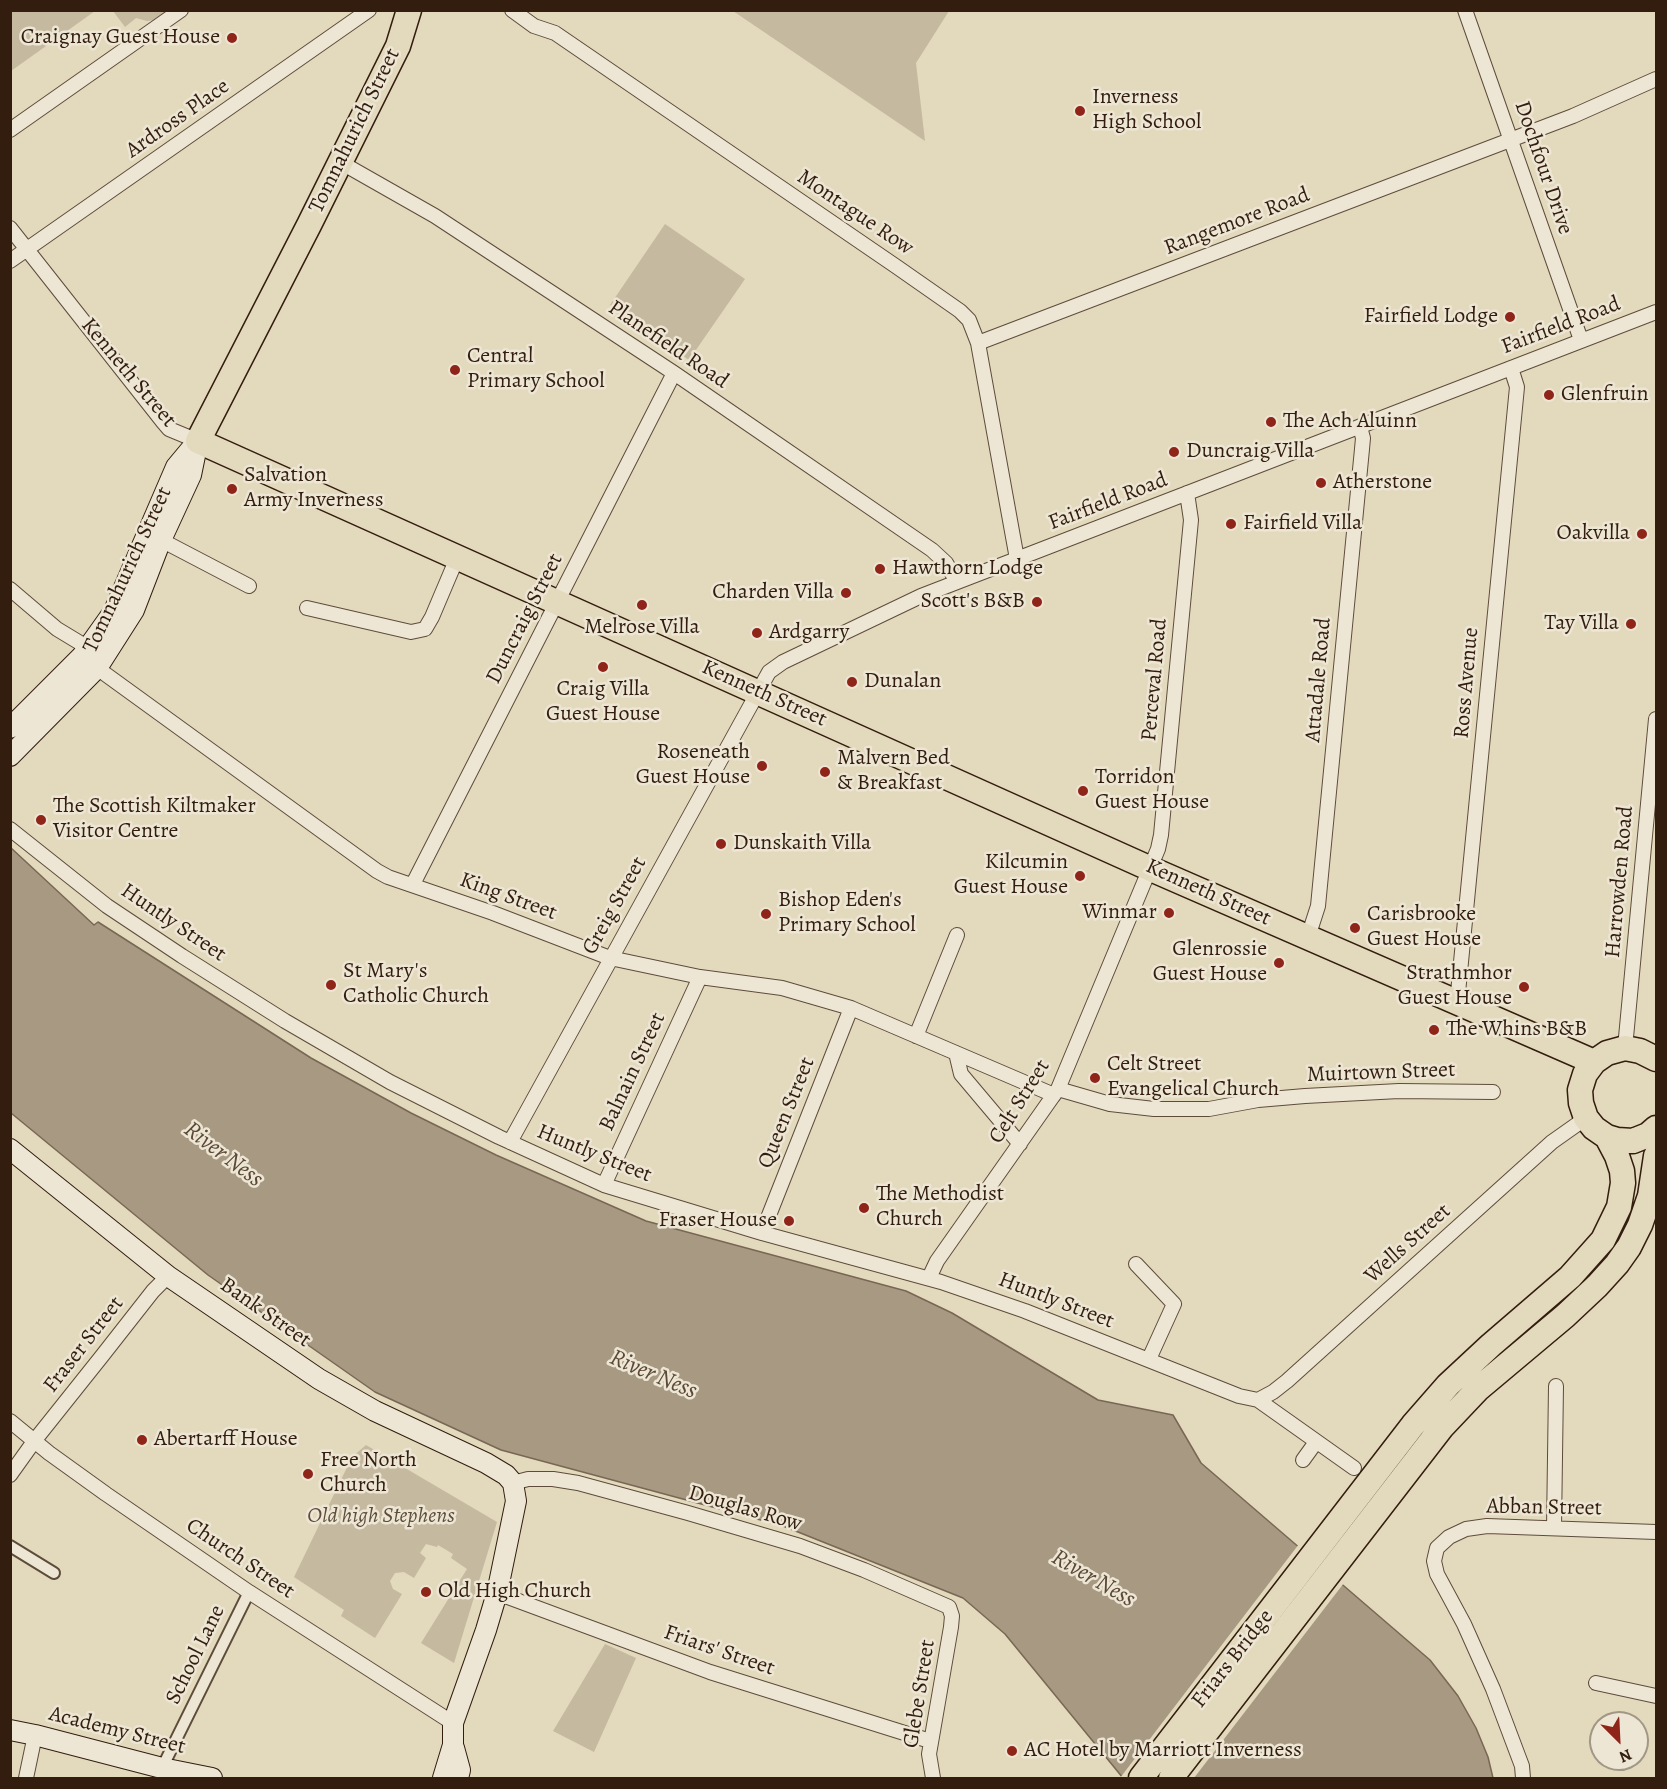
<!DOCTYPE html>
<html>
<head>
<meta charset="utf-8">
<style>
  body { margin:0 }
  #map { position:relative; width:1667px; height:1789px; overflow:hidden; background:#e3d9bd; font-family:Alegreya,serif }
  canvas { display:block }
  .frame { position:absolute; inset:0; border:12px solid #321d0e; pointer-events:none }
  .north { position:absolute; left:1589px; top:1711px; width:60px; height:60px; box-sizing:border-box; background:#ede6d4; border:2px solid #a29685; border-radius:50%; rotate:156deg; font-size:16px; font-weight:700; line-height:24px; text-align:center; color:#321d0e }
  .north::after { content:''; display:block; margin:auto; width:21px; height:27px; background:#8f2418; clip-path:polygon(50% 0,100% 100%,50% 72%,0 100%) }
</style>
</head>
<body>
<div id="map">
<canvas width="1667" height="1789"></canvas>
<div class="frame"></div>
<div class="north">N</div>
</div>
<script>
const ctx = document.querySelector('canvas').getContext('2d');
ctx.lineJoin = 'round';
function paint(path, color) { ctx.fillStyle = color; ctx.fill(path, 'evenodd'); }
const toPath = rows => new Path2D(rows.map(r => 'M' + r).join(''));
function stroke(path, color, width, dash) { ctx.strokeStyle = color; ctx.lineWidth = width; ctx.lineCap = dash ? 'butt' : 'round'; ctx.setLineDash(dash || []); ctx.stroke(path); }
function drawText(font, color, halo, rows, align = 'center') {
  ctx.font = font + ' Alegreya,serif'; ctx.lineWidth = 5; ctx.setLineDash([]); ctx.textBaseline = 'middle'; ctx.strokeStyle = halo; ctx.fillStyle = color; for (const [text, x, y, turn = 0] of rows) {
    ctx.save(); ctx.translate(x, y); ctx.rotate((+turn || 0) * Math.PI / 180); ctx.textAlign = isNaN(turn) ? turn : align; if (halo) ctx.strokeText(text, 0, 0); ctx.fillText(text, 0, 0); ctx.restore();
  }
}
const green = toPath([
  [11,10,95,10,95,11,11,71],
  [113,11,169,11,156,20,147,21,136,18,125,27],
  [733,11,949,11,916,63,925,141],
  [665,224,745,279,689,360,610,305],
  [366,1445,497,1522,454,1663,421,1643,467,1569,451,1558,453,1554,438,1545,437,1547,426,1544,420,1553,426,1558,414,1578,404,1572,395,1573,390,1581,393,1589,402,1594,375,1638,341,1616,344,1610,294,1577,352,1457],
  [605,1644,636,1658,594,1752,553,1731]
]);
const water = toPath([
  [10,847,94,925,98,922,311,1058,411,1113,496,1155,646,1221,906,1291,952,1313,1098,1400,1173,1415,1201,1463,1430,1660,1458,1696,1476,1728,1488,1757,1493,1778,1123,1778,1005,1634,963,1598,783,1526,501,1450,375,1392,208,1275,11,1113,10,847]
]);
const pier = toPath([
  [1299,1544,1344,1583,1194,1778,1120,1778]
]);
const pedestrian = toPath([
  [10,1546,54,1573],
  [162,1768,249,1592]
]);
const minor = toPath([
  [512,10,534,26,555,33,897,267,960,311,969,320,978,343,1017,559],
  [1465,10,1581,340],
  [10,130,181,10],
  [340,162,435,216,674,373,932,550,946,563,957,582],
  [10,228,163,422,169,429,198,441],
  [10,261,369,10],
  [978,343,1573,116,1656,79],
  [161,540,249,586],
  [10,589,57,629,95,652],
  [307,608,411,632,425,629,432,617,457,558],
  [97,668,377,871,388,877,493,913,610,958,700,977,782,988,851,1008,1054,1095],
  [10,829,107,906,182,956,285,1021,390,1082,499,1137,604,1185,762,1233,941,1282,1025,1311,1239,1396,1258,1400,1354,1468],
  [413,884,674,373],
  [1308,937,1318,906,1362,449,1363,438,1360,427],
  [1457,1003,1517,387,1511,368],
  [916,1036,957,935],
  [1625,1048,1656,719],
  [956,1053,961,1074,1020,1144],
  [1058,1089,1110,1104,1154,1109,1209,1109,1258,1100,1305,1096,1399,1091,1493,1092],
  [510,1142,758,692,769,672,783,662,921,596,1656,312],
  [604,1185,700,977],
  [762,1233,851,1008],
  [1136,1264,1174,1304,1149,1359],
  [929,1278,937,1261,1058,1089,1158,849,1161,835,1191,520,1187,493],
  [1258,1400,1273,1392,1287,1381,1552,1142,1586,1118],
  [10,1421,49,1453,106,1494,249,1592,453,1723],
  [1303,1460,1316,1442],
  [10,1475,35,1440,102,1356,153,1291,168,1276],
  [513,1483,528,1479,553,1479,578,1483,688,1513,800,1546,864,1570,949,1607,952,1616,951,1627,929,1754,933,1778],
  [1554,1528,1556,1386],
  [497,1593,710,1672,930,1741],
  [1596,1683,1656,1696],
  [26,1778,35,1735],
  [1523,1778,1522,1766,1493,1689,1464,1624,1437,1574,1434,1561,1437,1548,1449,1537,1466,1529,1487,1526,1656,1532]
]);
const secondary = toPath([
  [10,728,82,656,114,611,176,467,196,443],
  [10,756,97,668,134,610,161,540,191,475,198,441],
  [10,1149,168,1276,319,1379,375,1411,486,1463,506,1475,513,1483,516,1501,497,1593,486,1630,453,1723,453,1745,443,1778],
  [10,1730,35,1735,162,1768,212,1778],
  [454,1748,460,1770,458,1778]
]);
const trunk = toPath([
  [409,10,398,46,309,225,198,441,1151,869,1594,1062],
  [1656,1059,1640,1051,1625,1048,1607,1053,1594,1062,1585,1074,1580,1090,1581,1103,1586,1118,1594,1128,1607,1137,1617,1140,1633,1141,1648,1135,1656,1128],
  [1141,1778,1413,1425,1448,1385,1491,1345,1570,1277,1603,1240,1619,1207,1623,1183,1622,1171,1617,1156,1607,1137],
  [1171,1778,1442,1427,1478,1389,1565,1316,1597,1286,1617,1264,1629,1247,1640,1225,1650,1196,1656,1156]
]);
const markers = [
  [232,38,6,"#8f2418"],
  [1080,111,6,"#8f2418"],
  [1510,317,6,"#8f2418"],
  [455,370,6,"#8f2418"],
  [1549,395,6,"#8f2418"],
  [1271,422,6,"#8f2418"],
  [1174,452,6,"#8f2418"],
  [1321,483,6,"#8f2418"],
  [232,489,6,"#8f2418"],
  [1231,524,6,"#8f2418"],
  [1642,534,6,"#8f2418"],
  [880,569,6,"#8f2418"],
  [846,593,6,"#8f2418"],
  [1037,602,6,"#8f2418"],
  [642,605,6,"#8f2418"],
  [1631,624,6,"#8f2418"],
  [757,633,6,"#8f2418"],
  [603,667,6,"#8f2418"],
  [852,682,6,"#8f2418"],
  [762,766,6,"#8f2418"],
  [825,772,6,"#8f2418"],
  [1083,791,6,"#8f2418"],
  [41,820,6,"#8f2418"],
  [721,844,6,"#8f2418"],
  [1080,876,6,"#8f2418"],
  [1169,913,6,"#8f2418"],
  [766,914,6,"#8f2418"],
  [1355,928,6,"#8f2418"],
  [1279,963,6,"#8f2418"],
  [331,985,6,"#8f2418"],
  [1524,987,6,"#8f2418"],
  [1434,1030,6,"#8f2418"],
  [1095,1078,6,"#8f2418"],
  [864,1208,6,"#8f2418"],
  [789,1221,6,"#8f2418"],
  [142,1440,6,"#8f2418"],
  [308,1474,6,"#8f2418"],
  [426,1592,6,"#8f2418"],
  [1012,1751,6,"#8f2418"]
];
const poiNames = [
  ["Craignay Guest House",220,38,"right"],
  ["Inverness",1092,98],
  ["High School",1092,123],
  ["Fairfield Lodge",1498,317,"right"],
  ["Central",467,357],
  ["Primary School",467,382],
  ["Glenfruin",1561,395],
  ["The Ach Aluinn",1283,422],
  ["Duncraig Villa",1186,452],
  ["Salvation",244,476],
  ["Army Inverness",244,501],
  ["Atherstone",1333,483],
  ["Fairfield Villa",1243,524],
  ["Oakvilla",1630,534,"right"],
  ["Hawthorn Lodge",892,569],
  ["Charden Villa",834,593,"right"],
  ["Scott's B&B",1025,602,"right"],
  ["Tay Villa",1619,624,"right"],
  ["Melrose Villa",642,628,"center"],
  ["Ardgarry",769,633],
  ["Dunalan",864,682],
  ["Craig Villa",603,690,"center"],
  ["Guest House",603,715,"center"],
  ["Roseneath",750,753,"right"],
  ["Guest House",750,778,"right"],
  ["Malvern Bed",837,759],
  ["& Breakfast",837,784],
  ["Torridon",1095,778],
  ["Guest House",1095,803],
  ["The Scottish Kiltmaker",53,807],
  ["Visitor Centre",53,832],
  ["Dunskaith Villa",733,844],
  ["Kilcumin",1068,863,"right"],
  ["Guest House",1068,888,"right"],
  ["Bishop Eden's",778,901],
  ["Primary School",778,926],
  ["Winmar",1157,913,"right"],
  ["Carisbrooke",1367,915],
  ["Guest House",1367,940],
  ["Glenrossie",1267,950,"right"],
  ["Guest House",1267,975,"right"],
  ["St Mary's",343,972],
  ["Catholic Church",343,997],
  ["Strathmhor",1512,974,"right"],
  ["Guest House",1512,999,"right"],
  ["The Whins B&B",1446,1030],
  ["Celt Street",1107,1065],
  ["Evangelical Church",1107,1090],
  ["The Methodist",876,1195],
  ["Church",876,1220],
  ["Fraser House",777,1221,"right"],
  ["Abertarff House",154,1440],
  ["Free North",320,1461],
  ["Church",320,1486],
  ["Old High Church",438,1592],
  ["AC Hotel by Marriott Inverness",1024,1751]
];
const streetNames = [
  ["Ardross Place",178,119,-35],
  ["Tomnahurich Street",355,131,-64],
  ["Dochfour Drive",1543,168,71],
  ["Montague Row",855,213,34],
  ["Rangemore Road",1237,222,-21],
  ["Fairfield Road",1561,326,-21],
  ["Planefield Road",668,345,34],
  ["Kenneth Street",128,373,50],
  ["Fairfield Road",1108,502,-21],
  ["Tomnahurich Street",128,570,-65],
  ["Duncraig Street",525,619,-63],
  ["Perceval Road",1155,680,-85],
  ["Attadale Road",1319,680,-85],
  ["Ross Avenue",1467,683,-85],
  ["Kenneth Street",764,694,24],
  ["Harrowden Road",1620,882,-85],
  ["Kenneth Street",1208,893,24],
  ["King Street",508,897,20],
  ["Greig Street",615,906,-61],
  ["Huntly Street",173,923,34],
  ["Balnain Street",633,1072,-65],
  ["Muirtown Street",1381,1073,-2],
  ["Celt Street",1020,1102,-58],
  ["Queen Street",787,1113,-68],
  ["Huntly Street",594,1154,22],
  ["Wells Street",1408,1244,-42],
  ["Huntly Street",1056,1301,21],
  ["Bank Street",265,1313,35],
  ["Fraser Street",84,1345,-52],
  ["Abban Street",1544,1508,1],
  ["Douglas Row",745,1509,16],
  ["Church Street",240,1559,34],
  ["Friars' Street",719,1651,19],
  ["School Lane",196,1655,-64],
  ["Friars Bridge",1233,1659,-52],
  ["Glebe Street",920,1694,-81],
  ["Academy Street",117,1731,14]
];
const parkNames = [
  ["Old high Stephens",381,1517]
];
const waterNames = [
  ["River Ness",223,1155,37],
  ["River Ness",653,1375,23],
  ["River Ness",1093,1579,30]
];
paint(green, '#c5b99f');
paint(water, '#a79982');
stroke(water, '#786754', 1.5);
paint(pier, '#e3d9bd');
stroke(pedestrian, '#5e4c3a', 14);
stroke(minor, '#5e4c3a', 16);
stroke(secondary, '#321d0e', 22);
stroke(trunk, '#321d0e', 27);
stroke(pedestrian, '#ede6d4', 10);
stroke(minor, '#ede6d4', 14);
stroke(secondary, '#ede6d4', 20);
stroke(trunk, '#e3d9bd', 24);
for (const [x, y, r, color] of markers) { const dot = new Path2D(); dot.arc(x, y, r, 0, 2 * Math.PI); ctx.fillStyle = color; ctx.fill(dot); stroke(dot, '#ede6d4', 2); }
drawText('22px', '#321d0e', '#ede6d4', poiNames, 'left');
drawText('22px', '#321d0e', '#ede6d4', streetNames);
drawText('italic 22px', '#5e4c3a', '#ede6d4', parkNames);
drawText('italic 24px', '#5b4837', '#ede6d4', waterNames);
</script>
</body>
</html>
